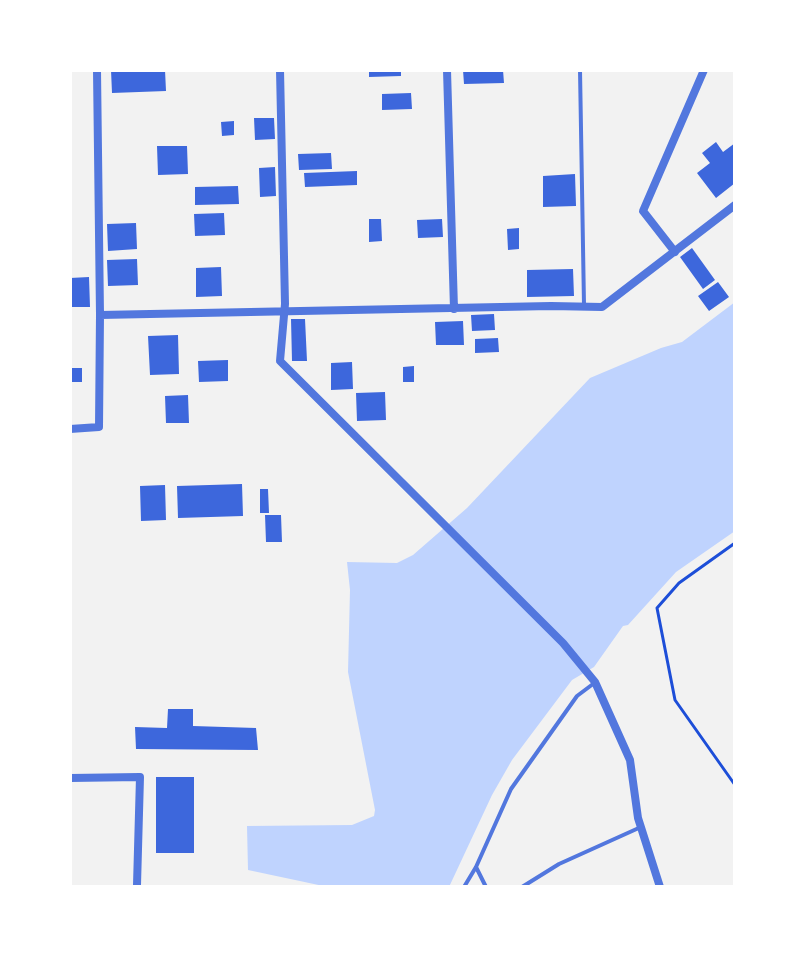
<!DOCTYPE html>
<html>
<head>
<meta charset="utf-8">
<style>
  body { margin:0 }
  #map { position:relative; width:805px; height:957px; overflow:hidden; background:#f2f2f2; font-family:Raleway,sans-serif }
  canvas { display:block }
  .frame { position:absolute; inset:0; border:72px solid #fff; pointer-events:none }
</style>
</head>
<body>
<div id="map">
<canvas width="805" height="957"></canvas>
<div class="frame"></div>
</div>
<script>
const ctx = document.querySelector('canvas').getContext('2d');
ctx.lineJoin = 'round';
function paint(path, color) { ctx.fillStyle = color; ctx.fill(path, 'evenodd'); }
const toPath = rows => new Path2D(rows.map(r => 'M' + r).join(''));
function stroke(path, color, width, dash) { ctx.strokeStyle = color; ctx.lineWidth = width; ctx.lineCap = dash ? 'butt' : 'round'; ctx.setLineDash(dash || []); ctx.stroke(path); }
const water = toPath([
  [735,302,735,531,676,572,628,625,623,626,594,667,572,680,512,760,492,795,449,887,328,887,248,870,247,826,352,825,374,816,375,810,348,672,350,590,347,562,397,563,413,555,467,508,590,378,661,348,682,342]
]);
const building = toPath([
  [111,70,165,70,166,91,112,93],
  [369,70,401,70,401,76,369,77],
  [463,70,503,70,504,83,464,84],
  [411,93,412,109,382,110,382,94],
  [254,118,274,118,275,139,255,140],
  [234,121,234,135,222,136,221,122],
  [716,142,723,152,735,143,735,183,716,198,697,173,710,163,702,153],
  [157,146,187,146,188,174,158,175],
  [331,153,332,169,299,170,298,154],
  [275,167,276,196,260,197,259,168],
  [357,171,357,185,305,187,304,173],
  [575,174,576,206,543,207,543,176],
  [238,186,239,204,195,205,195,187],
  [224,213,225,235,195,236,194,214],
  [369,219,381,219,382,241,369,242],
  [442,219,443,237,418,238,417,220],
  [136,223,137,249,108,251,107,224],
  [519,228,519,249,508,250,507,229],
  [692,248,715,280,703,289,680,257],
  [137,259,138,285,108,286,107,260],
  [221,267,222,296,196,297,196,268],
  [573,269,574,296,527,297,527,270],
  [89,277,90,307,70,307,70,278],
  [718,282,729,297,709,311,698,296],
  [494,314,495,330,472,331,471,315],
  [291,319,305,319,307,361,292,361],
  [463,321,464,345,436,345,435,322],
  [178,335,179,374,150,375,148,336],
  [498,338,499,352,475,353,475,339],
  [228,360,228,381,199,382,198,361],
  [352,362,353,389,331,390,331,363],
  [414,366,414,382,403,382,403,367],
  [70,368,82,368,82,382,70,382],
  [385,392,386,420,357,421,356,393],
  [188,395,189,423,166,423,165,396],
  [242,484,243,516,178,518,177,486],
  [165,485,166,520,141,521,140,486],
  [260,489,268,489,269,513,260,513],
  [265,515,281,515,282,542,266,542],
  [168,709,193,709,193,726,256,728,258,750,136,749,135,727,167,728],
  [156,777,194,777,194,853,156,853]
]);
const path = toPath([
  [735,543,679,583,657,608,675,700,735,785]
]);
const service = toPath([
  [580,70,584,305],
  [476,867,486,887],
  [464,887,476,867,511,789,577,696,593,684],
  [522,887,559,864,641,827]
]);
const minor = toPath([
  [280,70,285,304,280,361,563,643,595,682,630,760,638,818,660,887],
  [447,70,454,309],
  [675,252,643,211,704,70],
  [100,315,551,306,602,307,735,205],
  [70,429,99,427,100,315,97,70],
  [70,778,140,777,137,885]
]);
paint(water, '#bfd3fe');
paint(building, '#3d67dc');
stroke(path, '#1d4ed8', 3);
stroke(service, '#5277de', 4);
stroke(minor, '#5277de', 8);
</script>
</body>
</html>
